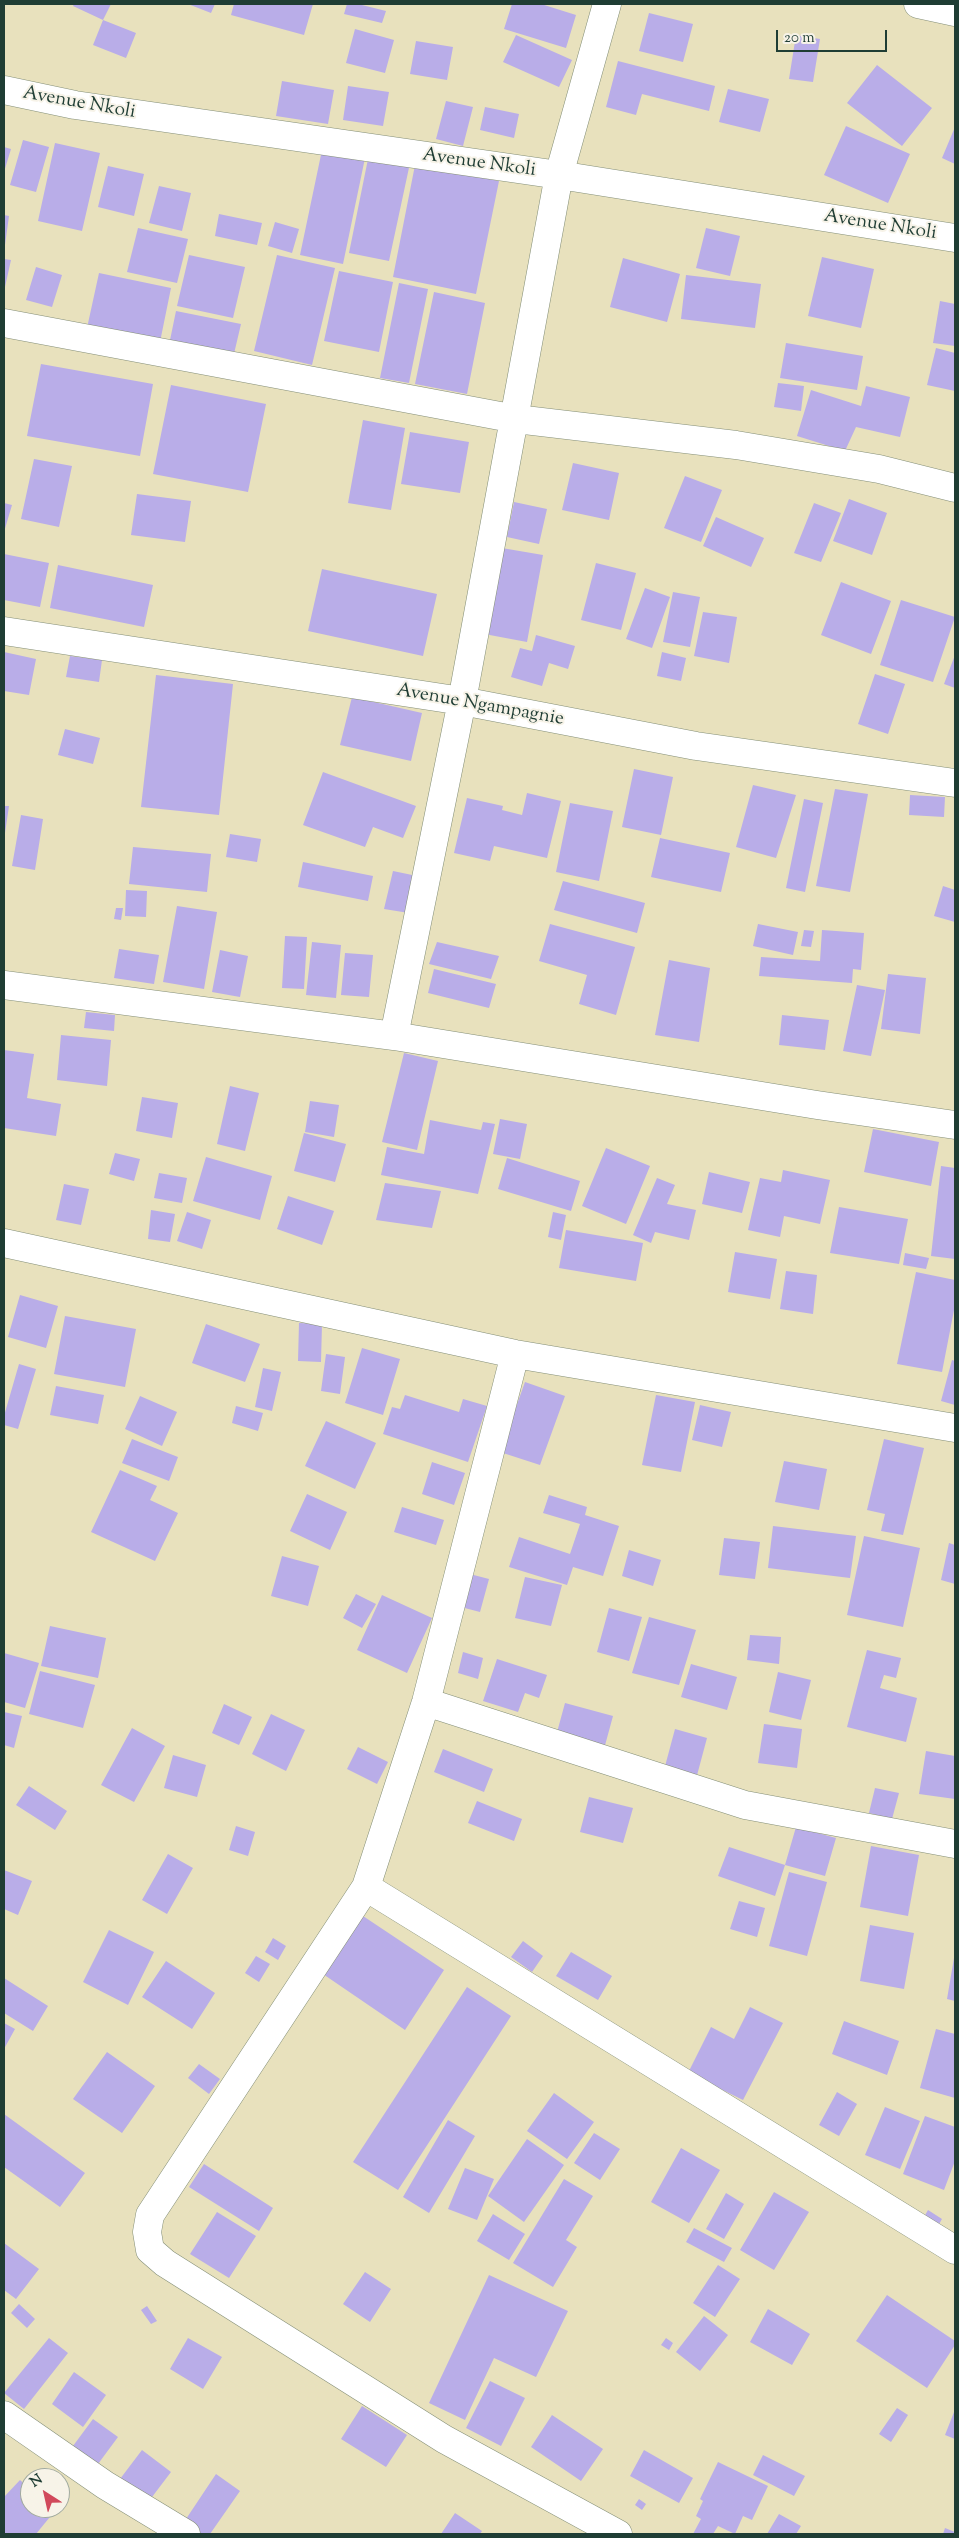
<!DOCTYPE html>
<html>
<head>
<meta charset="utf-8">
<style>
  body { margin:0 }
  #map { position:relative; width:959px; height:2538px; overflow:hidden; background:#e8e1bd; font-family:"Sorts Mill Goudy",serif }
  canvas { display:block }
  .frame { position:absolute; inset:0; border:5px solid #1f3d34; pointer-events:none }
  .north { position:absolute; left:20px; top:2468px; width:50px; height:50px; box-sizing:border-box; background:#f7f3e8; border:1px solid #a1aaa0; border-radius:50%; rotate:325deg; font-size:14px; font-weight:700; line-height:20px; text-align:center; color:#1f3d34 }
  .north::after { content:''; display:block; margin:auto; width:18px; height:22px; background:#d1495b; clip-path:polygon(50% 0,100% 100%,50% 72%,0 100%) }
  .scale { position:absolute; left:776px; top:30px; width:111px; height:22px; box-sizing:border-box; border:2px solid #1f3d34; border-top:0; padding-left:6px; font-size:15px; line-height:18px; white-space:nowrap; color:#1f3d34; -webkit-text-stroke:4px #f7f3e8; paint-order:stroke }
</style>
</head>
<body>
<div id="map">
<canvas width="959" height="2538"></canvas>
<div class="frame"></div>
<div class="north">N</div>
<div class="scale">20 m</div>
</div>
<script>
const ctx = document.querySelector('canvas').getContext('2d');
ctx.lineJoin = 'round';
function paint(path, color) { ctx.fillStyle = color; ctx.fill(path, 'evenodd'); }
const toPath = rows => new Path2D(rows.map(r => 'M' + r).join(''));
function stroke(path, color, width, dash) { ctx.strokeStyle = color; ctx.lineWidth = width; ctx.lineCap = dash ? 'butt' : 'round'; ctx.setLineDash(dash || []); ctx.stroke(path); }
function drawText(font, color, halo, rows, align = 'center') {
  ctx.font = font + ' "Sorts Mill Goudy",serif'; ctx.lineWidth = 4; ctx.setLineDash([]); ctx.textBaseline = 'middle'; ctx.strokeStyle = halo; ctx.fillStyle = color; for (const [text, x, y, turn = 0] of rows) {
    ctx.save(); ctx.translate(x, y); ctx.rotate((+turn || 0) * Math.PI / 180); ctx.textAlign = isNaN(turn) ? turn : align; if (halo) ctx.strokeText(text, 0, 0); ctx.fillText(text, 0, 0); ctx.restore();
  }
}
const building = toPath([
  [74,4,111,4,103,20,73,6],
  [188,4,215,4,211,13],
  [234,4,313,4,304,35,231,15],
  [347,4,358,4,386,11,382,23,344,14],
  [512,4,541,4,576,15,566,48,504,29],
  [649,13,693,24,683,62,639,51],
  [103,20,136,33,126,58,93,45],
  [355,29,394,40,385,73,346,63],
  [516,35,572,60,559,87,503,62],
  [796,35,820,39,813,82,789,79],
  [416,41,453,47,447,80,410,74],
  [618,61,715,86,709,111,642,94,636,115,606,107],
  [877,65,932,108,902,146,847,103],
  [282,81,334,90,328,124,276,116],
  [348,86,389,92,383,126,343,120],
  [728,89,769,99,760,132,719,122],
  [446,101,473,107,463,146,436,139],
  [485,107,519,114,514,138,480,130],
  [846,126,910,154,888,203,824,175],
  [955,127,955,164,942,158],
  [23,140,49,147,36,192,10,185],
  [55,143,100,153,82,231,38,221],
  [4,147,11,149,4,172],
  [322,150,365,158,343,264,300,255],
  [369,154,410,163,389,261,349,253],
  [415,165,499,181,476,294,393,277],
  [108,166,144,174,134,216,98,207],
  [159,186,191,193,182,231,149,223],
  [219,214,262,223,257,245,215,236],
  [4,215,9,216,5,245,4,245],
  [275,222,299,229,292,253,268,246],
  [138,228,188,239,177,283,127,272],
  [706,228,740,236,730,276,696,268],
  [189,255,245,267,233,318,177,306],
  [277,255,335,268,312,365,254,351],
  [822,257,874,269,861,328,808,316],
  [623,258,680,274,667,322,610,307],
  [4,259,11,260,5,287,4,287],
  [36,267,62,275,52,307,26,300],
  [339,271,393,282,379,352,324,341],
  [99,273,171,288,160,342,87,328],
  [686,275,761,284,755,328,681,319],
  [399,283,428,289,409,383,380,378],
  [434,292,485,303,467,394,415,384],
  [940,301,955,304,955,346,933,343],
  [176,311,241,324,233,358,169,345],
  [786,343,863,356,857,390,780,378],
  [936,348,955,353,955,391,927,385],
  [41,364,153,384,140,456,27,436],
  [778,383,804,386,801,411,774,407],
  [171,385,266,404,248,492,153,474],
  [866,386,910,397,900,437,856,427,845,451,797,436,811,390,861,406],
  [363,420,405,428,391,510,348,503],
  [410,432,469,442,460,493,401,484],
  [34,459,72,466,59,527,21,519],
  [573,463,619,473,609,520,562,510],
  [685,476,722,490,701,542,664,528],
  [137,494,191,501,185,542,131,535],
  [849,499,887,513,872,555,833,541],
  [514,502,547,509,539,544,507,537],
  [4,503,12,505,4,532],
  [814,503,841,513,821,562,794,553],
  [716,517,764,538,751,567,703,546],
  [496,547,543,555,527,642,479,633],
  [4,554,49,563,40,607,4,600],
  [596,563,636,573,621,630,581,620],
  [58,565,153,585,144,627,50,608],
  [322,569,437,594,423,656,308,631],
  [841,582,891,601,871,654,821,635],
  [645,588,670,597,652,648,626,639],
  [673,592,700,597,690,647,663,642],
  [901,600,955,617,933,682,880,665],
  [703,612,737,617,729,663,694,656],
  [536,635,575,646,568,669,549,663,542,686,511,677,520,648,532,651],
  [4,652,36,659,29,695,4,691],
  [662,652,686,658,681,681,657,676],
  [955,655,955,688,944,684],
  [70,656,102,660,99,682,66,677],
  [875,674,905,684,888,734,858,724],
  [156,675,233,684,219,815,141,807],
  [352,697,422,713,411,761,340,745],
  [65,729,100,738,93,764,58,755],
  [634,769,673,777,661,835,622,827],
  [323,772,416,806,403,838,373,827,365,847,303,825],
  [753,785,796,795,776,858,736,847],
  [835,789,868,794,850,892,816,886],
  [527,793,561,801,547,858,494,846,490,861,454,853,467,798,503,806,502,810,522,815],
  [910,795,945,797,944,817,909,815],
  [804,799,823,803,805,892,786,888],
  [570,803,613,811,599,881,556,872],
  [4,806,9,806,5,833,4,833],
  [21,815,43,819,35,870,12,866],
  [230,834,261,839,257,862,226,857],
  [660,838,730,853,721,892,651,877],
  [133,847,211,854,207,892,129,884],
  [303,862,373,876,368,901,298,887],
  [393,871,417,876,409,913,384,909],
  [563,881,645,903,637,933,554,910],
  [943,886,955,890,955,922,934,916],
  [126,890,147,891,146,917,125,916],
  [177,906,217,912,204,989,163,982],
  [116,908,123,908,121,920,114,919],
  [550,924,635,947,616,1015,579,1004,587,975,539,961],
  [758,924,798,932,793,955,753,946],
  [804,930,814,931,811,947,801,946],
  [822,930,864,933,861,970,853,969,852,983,759,976,761,957,820,961],
  [285,936,307,937,304,989,282,988],
  [312,942,341,945,336,998,306,995],
  [437,942,499,956,491,979,429,964],
  [119,949,159,955,154,984,114,978],
  [220,950,248,956,240,997,212,992],
  [345,953,373,955,369,997,341,995],
  [669,960,710,968,699,1042,655,1035],
  [434,969,496,984,489,1008,428,993],
  [888,974,926,978,920,1034,881,1029],
  [857,985,885,990,871,1056,843,1051],
  [86,1012,115,1015,114,1031,84,1028],
  [782,1015,829,1020,825,1050,779,1045],
  [61,1035,111,1040,107,1086,57,1080],
  [4,1050,34,1054,27,1098,61,1104,56,1136,4,1128],
  [404,1053,438,1061,417,1150,382,1142],
  [230,1086,259,1093,245,1151,217,1144],
  [142,1097,178,1103,172,1138,136,1131],
  [310,1101,339,1105,334,1137,305,1132],
  [500,1119,527,1124,520,1159,493,1154],
  [430,1120,481,1130,483,1122,495,1124,478,1194,381,1175,387,1147,424,1154],
  [873,1129,939,1142,931,1186,864,1172],
  [304,1133,346,1144,335,1182,294,1171],
  [606,1148,650,1166,626,1224,582,1206],
  [115,1153,140,1159,134,1181,109,1174],
  [206,1157,272,1176,260,1220,193,1201],
  [507,1158,580,1181,571,1211,498,1189],
  [941,1166,955,1168,955,1259,931,1256],
  [783,1170,830,1180,820,1224,784,1216,780,1237,748,1230,760,1178,781,1182],
  [709,1172,750,1182,742,1213,702,1204],
  [159,1173,187,1178,182,1203,154,1198],
  [657,1178,675,1185,667,1204,696,1210,689,1240,655,1232,651,1243,633,1235],
  [385,1183,441,1191,432,1228,376,1220],
  [64,1184,89,1189,81,1225,56,1220],
  [288,1196,334,1211,322,1245,277,1229],
  [839,1207,908,1219,899,1264,830,1253],
  [151,1210,175,1214,170,1242,148,1239],
  [187,1212,211,1220,202,1249,177,1241],
  [553,1212,566,1215,561,1240,548,1237],
  [566,1230,643,1243,636,1281,559,1268],
  [735,1252,777,1259,770,1299,728,1292],
  [905,1253,929,1258,926,1269,903,1265],
  [786,1271,817,1275,813,1314,780,1309],
  [916,1272,955,1280,955,1305,942,1372,897,1364],
  [20,1295,58,1306,46,1348,8,1337],
  [65,1316,136,1329,125,1387,54,1374],
  [299,1323,322,1324,321,1362,298,1361],
  [206,1324,260,1344,245,1382,192,1363],
  [362,1348,400,1359,383,1415,345,1403],
  [326,1354,345,1357,340,1394,321,1391],
  [952,1360,955,1361,955,1405,941,1401],
  [19,1364,36,1369,18,1429,4,1425,4,1416],
  [263,1368,281,1372,272,1411,255,1407],
  [525,1382,565,1396,540,1465,500,1452],
  [56,1386,104,1395,98,1424,50,1415],
  [405,1395,459,1412,463,1399,487,1406,468,1462,383,1434,392,1407,400,1409],
  [656,1395,695,1402,681,1472,642,1465],
  [140,1396,177,1412,162,1446,125,1429],
  [700,1405,731,1412,722,1447,692,1440],
  [236,1406,263,1413,258,1431,232,1423],
  [326,1421,376,1443,355,1489,305,1466],
  [132,1439,178,1457,169,1481,122,1463],
  [884,1439,924,1448,903,1535,881,1531,885,1514,867,1510],
  [784,1461,827,1469,819,1510,775,1502],
  [432,1462,465,1473,454,1505,422,1494],
  [120,1470,157,1486,150,1500,178,1513,155,1561,91,1532],
  [307,1494,347,1512,330,1550,290,1531],
  [549,1495,587,1507,585,1515,619,1526,603,1576,573,1567,567,1585,509,1567,519,1537,570,1554,580,1524,543,1513],
  [402,1507,444,1520,436,1545,394,1532],
  [773,1526,856,1536,850,1578,768,1568],
  [864,1536,920,1548,903,1627,847,1615],
  [724,1538,760,1542,755,1579,719,1575],
  [949,1543,955,1545,955,1584,941,1580],
  [629,1550,661,1560,653,1586,622,1576],
  [282,1556,319,1566,308,1606,271,1596],
  [466,1573,489,1579,480,1612,457,1606],
  [525,1577,562,1585,551,1626,515,1618],
  [356,1594,376,1604,362,1628,343,1618],
  [382,1595,432,1618,407,1673,357,1650],
  [609,1608,642,1617,629,1661,597,1652],
  [649,1617,696,1630,679,1685,632,1673],
  [50,1626,106,1638,98,1678,41,1666],
  [750,1635,781,1637,779,1664,747,1660],
  [867,1650,901,1658,896,1678,884,1675,880,1688,917,1698,906,1742,847,1727],
  [463,1652,483,1658,478,1679,458,1673],
  [4,1653,39,1663,25,1708,4,1702],
  [497,1659,547,1675,539,1698,525,1693,518,1712,483,1701],
  [691,1664,737,1677,727,1710,681,1697],
  [40,1671,95,1685,83,1728,29,1714],
  [778,1672,811,1680,801,1720,769,1712],
  [565,1703,613,1716,604,1749,556,1736],
  [224,1704,252,1717,239,1745,212,1733],
  [4,1712,22,1716,14,1748,4,1745],
  [271,1714,305,1730,286,1771,252,1754],
  [764,1724,802,1729,797,1768,758,1763],
  [132,1728,165,1746,134,1802,101,1785],
  [675,1729,707,1738,696,1779,664,1770],
  [358,1747,388,1762,377,1784,347,1769],
  [443,1749,493,1769,484,1792,434,1772],
  [926,1751,955,1756,955,1799,919,1794],
  [173,1755,206,1765,197,1797,164,1788],
  [29,1786,67,1811,55,1830,16,1805],
  [875,1788,899,1793,892,1819,869,1813],
  [589,1797,633,1808,623,1843,580,1832],
  [477,1801,522,1819,514,1841,468,1823],
  [236,1826,255,1832,248,1856,229,1850],
  [796,1827,836,1838,825,1876,785,1865,775,1896,718,1876,729,1847,785,1865],
  [871,1846,919,1855,908,1916,860,1907],
  [168,1854,193,1868,167,1914,142,1900],
  [4,1870,32,1881,18,1915,4,1909],
  [789,1872,827,1882,807,1956,769,1946],
  [739,1901,765,1908,757,1937,730,1929],
  [360,1914,444,1970,405,2030,320,1972],
  [870,1925,914,1933,904,1989,860,1981],
  [109,1930,154,1952,128,2005,83,1982],
  [273,1938,286,1946,278,1960,265,1952],
  [523,1941,543,1956,532,1972,511,1957],
  [571,1952,612,1976,598,2000,556,1976],
  [256,1956,270,1964,259,1982,245,1973],
  [954,1958,955,1959,955,2001,947,1999],
  [166,1961,215,1993,192,2029,142,1997],
  [4,1978,48,2006,33,2031,4,2013],
  [467,1987,511,2016,398,2190,353,2162],
  [750,2007,783,2023,743,2100,688,2073,711,2027,734,2039],
  [844,2021,899,2041,887,2075,832,2054],
  [4,2023,15,2029,4,2049],
  [936,2029,955,2034,955,2098,920,2088],
  [107,2052,155,2086,122,2133,73,2099],
  [199,2064,220,2079,209,2094,188,2078],
  [837,2092,857,2104,839,2136,819,2125],
  [554,2093,594,2122,567,2159,527,2131],
  [885,2107,920,2121,900,2169,865,2155],
  [4,2114,85,2173,60,2207,4,2167],
  [925,2116,955,2127,955,2161,944,2190,903,2174],
  [448,2120,475,2136,429,2213,403,2197],
  [594,2133,620,2149,600,2180,574,2163],
  [527,2139,564,2165,524,2222,488,2196],
  [681,2148,720,2170,689,2223,651,2202],
  [204,2164,273,2208,259,2231,189,2187],
  [465,2168,494,2179,477,2220,448,2209],
  [564,2179,593,2196,566,2240,577,2247,553,2287,513,2263],
  [774,2192,809,2212,774,2270,740,2250],
  [726,2193,744,2204,724,2239,706,2229],
  [928,2210,942,2219,938,2226,924,2217],
  [217,2212,256,2236,229,2278,190,2254],
  [493,2214,525,2234,509,2260,477,2241],
  [694,2228,732,2248,724,2262,686,2242],
  [4,2243,39,2269,16,2299,4,2290],
  [718,2265,740,2279,715,2317,693,2303],
  [365,2272,391,2289,370,2322,343,2304],
  [489,2275,568,2311,536,2377,494,2358,465,2420,429,2403],
  [887,2295,955,2341,955,2345,927,2388,856,2341],
  [19,2304,35,2319,27,2328,11,2313],
  [147,2306,157,2321,151,2324,141,2310],
  [768,2309,810,2334,792,2365,750,2342],
  [704,2316,728,2335,700,2371,676,2352],
  [49,2338,68,2353,24,2409,4,2393],
  [188,2338,222,2357,203,2389,170,2369],
  [666,2338,673,2343,669,2350,661,2345],
  [74,2372,106,2395,83,2427,52,2404],
  [490,2381,525,2398,501,2446,466,2428],
  [362,2406,407,2435,386,2467,341,2439],
  [897,2408,908,2415,891,2442,879,2434],
  [954,2412,955,2413,955,2439,945,2435],
  [552,2415,603,2449,581,2481,531,2447],
  [93,2419,118,2437,98,2464,73,2446],
  [142,2450,171,2472,149,2501,120,2479],
  [644,2450,693,2478,679,2503,630,2476],
  [763,2455,805,2476,794,2496,753,2475],
  [718,2462,768,2486,752,2520,743,2516,735,2534,718,2526,713,2534,693,2534,701,2519,696,2516,703,2501,700,2499],
  [216,2474,240,2491,210,2534,202,2534,184,2522],
  [20,2480,30,2489,30,2508,50,2508,54,2512,36,2534,4,2534,4,2497],
  [639,2499,646,2504,642,2510,635,2505],
  [455,2513,482,2531,480,2534,441,2534],
  [779,2514,801,2526,796,2534,767,2534],
  [945,2528,955,2532,955,2534,943,2534]
]);
const street = toPath([
  [918,4,955,12],
  [4,90,75,105,559,175,955,238],
  [4,323,516,419,736,445,879,469,955,488],
  [4,631,462,701,696,746,955,783],
  [4,985,394,1036,817,1105,955,1125],
  [394,1036,462,701,559,175,607,4],
  [4,1243,515,1354,955,1428],
  [515,1354,426,1702,366,1887,150,2215,147,2232,150,2250,165,2263,444,2439,618,2534],
  [426,1702,745,1805,955,1844],
  [366,1887,955,2250],
  [4,2415,105,2485,186,2534]
]);
const streetNames = [
  ["Avenue Nkoli",79,104,10],
  ["Avenue Nkoli",479,164,8],
  ["Avenue Nkoli",880,226,9],
  ["Avenue Ngampagnie",480,706,10]
];
paint(building, '#b9ade8');
stroke(street, '#848f78', 29);
stroke(street, '#fff', 28);
drawText('19px', '#1f3d34', '#f7f3e8', streetNames);
</script>
</body>
</html>
